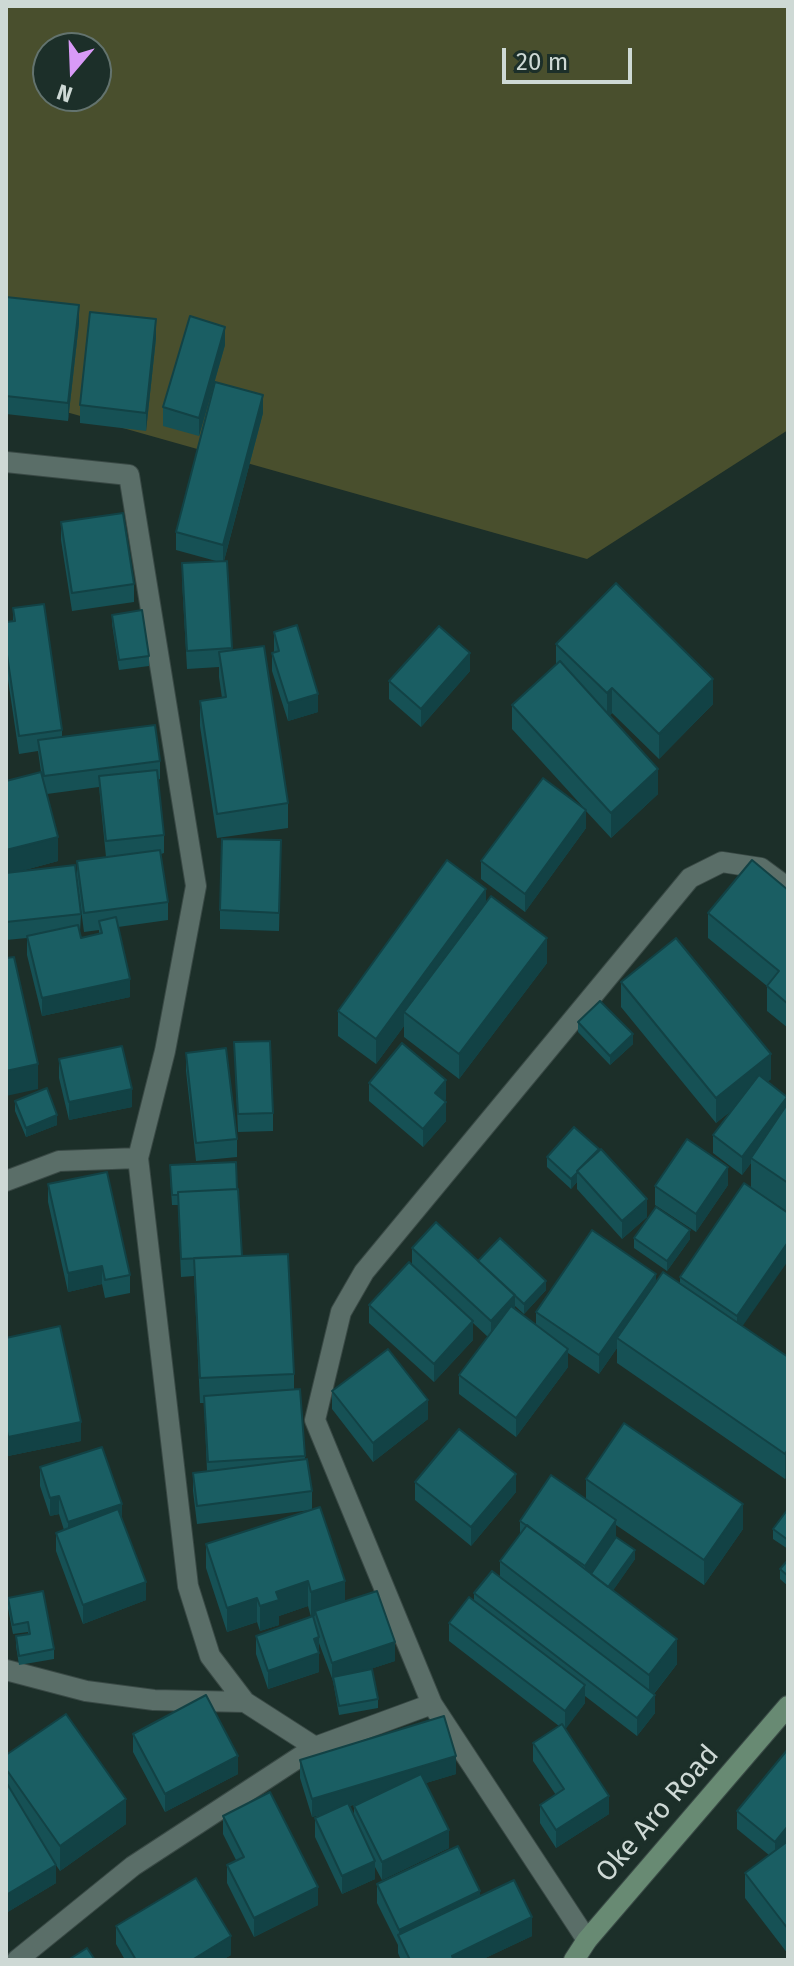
<!DOCTYPE html>
<style>
body{margin:0}
#map{position:relative;width:794px;height:1966px;overflow:hidden;background:#1c2f29;font-family:"Fira Sans",sans-serif}
canvas{display:block}
.frame{position:absolute;inset:0;border:8px solid #ced9d5;pointer-events:none}
.north{position:absolute;left:32px;top:32px;width:80px;height:80px;box-sizing:border-box;background:#1c2f29;border:2px solid #63736e;border-radius:50%;rotate:199deg;font-size:22px;font-weight:700;line-height:32px;text-align:center;color:#ced9d5}
.north::after{content:'';display:block;margin:auto;width:28px;height:36px;background:#d99af7;clip-path:polygon(50% 0,100% 100%,50% 72%,0 100%)}
.scale{position:absolute;left:502px;top:48px;width:130px;height:36px;box-sizing:border-box;border:4px solid #ced9d5;border-top:0;padding-left:10px;font-size:24px;line-height:28px;white-space:nowrap;color:#ced9d5;-webkit-text-stroke:6px #1c2f29;paint-order:stroke}
</style>
<div id="map">
<canvas width="794" height="1966"></canvas>
<div class="frame"></div>
<div class="north">N</div>
<div class="scale">20 m</div>
</div>
<script>
const g = document.querySelector('canvas').getContext('2d');
g.lineJoin = 'round';
function fill(path, color) { g.fillStyle = color; g.fill(path, 'evenodd'); }
const toPath = rows => new Path2D(rows.map(r => 'M' + r).join(''));
function stroke(path, color, width, dash) { g.strokeStyle = color; g.lineWidth = width; g.lineCap = dash ? 'butt' : 'round'; g.setLineDash(dash || []); g.stroke(path); }
function label(font, color, halo, rows, align = 'center') {
  g.font = font + ' "Fira Sans",sans-serif'; g.lineWidth = 7; g.setLineDash([]); g.textBaseline = 'middle'; g.strokeStyle = halo; g.fillStyle = color; for (const [text, x, y, turn = 0] of rows) {
    g.save(); g.translate(x, y); g.rotate((+turn || 0) * Math.PI / 180); g.textAlign = isNaN(turn) ? turn : align; if (halo) g.strokeText(text, 0, 0); g.fillText(text, 0, 0); g.restore();
  }
}
fill(toPath([
 [6,6,788,6,788,430,587,559,6,395],
 [48,48,96,48,96,96,48,96]
]), '#494f2d');
const minor = toPath([
 [6,462,129,475,196,886,165,1051,138,1158,188,1586,210,1656,245,1702,315,1747],
 [6,1181,59,1161,138,1158],
 [6,1670,86,1691,154,1700,245,1702],
 [587,1940,432,1704,315,1420,341,1312,364,1272,690,878,722,862,761,868,788,888],
 [17,1960,133,1866,315,1747,432,1704]
]);
const secondary = toPath([
 [574,1960,587,1940,788,1706]
]);
stroke(minor, '#394945', 22);
stroke(secondary, '#394945', 22);
stroke(minor, '#5a6e68', 20);
stroke(secondary, '#688a73', 20);
fill(toPath([
 [6,297,79,323,68,421,6,414],
 [156,338,146,431,80,423,80,405],
 [225,345,199,436,163,426,163,407],
 [263,413,224,561,227,561,232,650,288,803,288,828,217,838,200,726,200,701,222,698,219,677,219,667,187,669,182,581,182,563,216,561,176,550,176,532],
 [61,522,134,584,134,602,72,611,61,540],
 [13,608,62,730,62,737,160,761,160,779,158,780,164,835,164,853,161,854,168,902,168,920,118,927,130,997,42,1016,27,955,27,938,6,940,6,781,41,772,38,751,19,754,6,666,6,622,13,621],
 [99,787,106,857,77,861,77,879,84,932,99,930,99,934,81,938,80,932,81,914,21,871,58,861,47,794],
 [112,615,149,656,149,666,119,670,112,624],
 [274,632,318,712,288,721,272,671,272,653,274,652],
 [556,644,713,704,659,759,612,713,609,716,658,794,611,838,586,811,586,828,525,912,481,879,481,861,583,807,512,729,512,705,556,665],
 [470,671,421,727,389,699,389,681],
 [281,840,279,931,220,929,220,910],
 [788,890,788,1028,767,1011,767,986,708,938,708,913],
 [486,904,547,963,459,1079,404,1037,404,1026,376,1064,338,1036,338,1011],
 [621,982,771,1079,767,1082,787,1104,788,1103,788,1212,751,1188,751,1163,742,1175,713,1153,713,1135,732,1110,716,1123,621,1007],
 [578,1022,633,1044,610,1065,578,1032],
 [234,1042,273,1113,273,1131,238,1132],
 [186,1053,237,1139,237,1157,196,1161,186,1071],
 [59,1059,132,1107,69,1120,59,1078],
 [369,1083,446,1099,444,1101,446,1121,423,1147,369,1101],
 [15,1101,57,1125,26,1137,15,1111],
 [599,1151,647,1217,622,1239,577,1189,577,1182,571,1189,547,1167,547,1157],
 [170,1175,237,1189,242,1256,294,1374,294,1390,300,1389,305,1459,312,1491,312,1509,345,1601,395,1661,364,1671,378,1699,378,1708,339,1715,333,1681,319,1643,319,1672,268,1689,256,1654,256,1636,311,1617,308,1606,279,1616,279,1625,260,1631,257,1622,227,1632,206,1568,206,1544,311,1510,197,1524,193,1491,193,1473,207,1471,204,1403,200,1403,194,1276,181,1277,178,1205,172,1205],
 [744,1183,743,1326,788,1357,788,1474,785,1479,617,1363,617,1348,599,1374,568,1353,568,1367,516,1437,459,1394,459,1375,488,1337,473,1323,473,1340,434,1382,369,1323,369,1305,412,1265,412,1248,478,1261,546,1290,524,1314,515,1306,515,1309,536,1325,536,1312,656,1283,680,1283,680,1277],
 [48,1184,130,1275,130,1293,105,1298,102,1284,68,1292,48,1202],
 [728,1185,696,1232,655,1205,655,1186],
 [634,1238,690,1239,667,1271,634,1248],
 [6,1338,81,1441,8,1456,6,1444],
 [332,1391,428,1419,373,1462,332,1409],
 [40,1467,122,1518,146,1600,83,1624,56,1551,56,1533,64,1530,59,1514,50,1516,40,1486],
 [586,1479,743,1529,704,1585,616,1525,616,1538,635,1559,613,1590,677,1664,654,1694,655,1713,637,1736,585,1696,585,1703,565,1729,609,1814,556,1848,540,1823,540,1805,556,1795,533,1761,533,1743,559,1726,449,1641,449,1623,474,1601,474,1593,500,1577,500,1561,520,1535,520,1521,586,1499],
 [415,1482,516,1492,471,1546,415,1500],
 [788,1509,788,1549,773,1539,773,1529],
 [788,1560,788,1586,780,1579,780,1569],
 [8,1598,54,1649,54,1659,19,1665,16,1646,16,1636,28,1634,28,1632,13,1634,8,1608],
 [133,1734,238,1774,165,1812,133,1752],
 [788,1749,788,1954,745,1898,745,1873,769,1855,737,1829,737,1811],
 [6,1755,126,1824,60,1871,56,1865,56,1883,6,1913],
 [300,1760,456,1774,426,1783,449,1848,382,1880,375,1867,375,1879,342,1894,315,1837,315,1818,328,1813,312,1817,300,1778],
 [360,1803,354,1806,354,1816,350,1806],
 [223,1816,318,1905,254,1937,227,1883,227,1865,236,1860,223,1834],
 [377,1884,480,1896,532,1936,481,1960,401,1960,398,1953,398,1945,377,1903],
 [116,1926,231,1955,222,1960,125,1960,116,1944]
]), '#165155');
fill(toPath([
 [79,305,79,323,68,421,68,403],
 [156,319,156,338,146,431,146,413],
 [225,327,225,345,199,436,199,418],
 [263,395,263,413,223,564,223,545],
 [470,653,470,671,421,727,421,709],
 [713,679,713,704,659,759,659,734],
 [612,688,612,713,607,718,607,693],
 [318,694,318,712,288,721,288,703],
 [658,769,658,794,611,838,611,813],
 [586,810,586,828,525,912,525,894],
 [58,837,58,861,6,875,6,850],
 [486,889,486,913,404,1012,404,1026,376,1064,376,1039],
 [547,938,547,963,459,1079,459,1054],
 [130,979,130,997,42,1016,42,998],
 [633,1034,633,1044,610,1065,610,1056],
 [771,1054,771,1079,716,1123,716,1098],
 [38,1064,38,1089,6,1096,6,1071],
 [446,1080,446,1099,435,1111,435,1093],
 [132,1089,132,1107,69,1120,69,1102],
 [787,1097,787,1116,751,1158,751,1163,742,1175,742,1157],
 [446,1102,446,1121,423,1147,423,1129],
 [57,1115,57,1125,26,1137,26,1128],
 [728,1167,728,1185,696,1232,696,1214],
 [577,1173,577,1182,571,1189,571,1179],
 [647,1199,647,1217,622,1239,622,1221],
 [690,1230,690,1239,667,1271,667,1261],
 [788,1242,788,1261,737,1334,737,1316],
 [102,1266,102,1284,68,1292,68,1273],
 [656,1274,656,1292,617,1338,617,1348,599,1374,599,1355],
 [546,1281,546,1290,524,1314,524,1304],
 [515,1295,515,1313,491,1340,491,1321],
 [473,1321,473,1340,434,1382,434,1364],
 [568,1349,568,1367,516,1437,516,1418],
 [428,1400,428,1419,373,1462,373,1443],
 [81,1422,81,1441,8,1456,8,1437],
 [788,1449,788,1474,785,1479,785,1454],
 [516,1474,516,1492,471,1546,471,1527],
 [59,1496,59,1514,50,1516,50,1498],
 [122,1504,122,1523,68,1540,68,1522],
 [743,1504,743,1529,704,1585,704,1560],
 [616,1520,616,1538,585,1584,585,1566],
 [635,1550,635,1559,608,1598,608,1588],
 [308,1581,308,1606,279,1616,279,1625,260,1631,260,1606,276,1592],
 [345,1581,345,1606,315,1611,315,1616,311,1617,311,1592],
 [146,1582,146,1600,83,1624,83,1605],
 [257,1598,257,1622,227,1632,227,1608],
 [319,1637,319,1672,268,1689,268,1671,314,1639],
 [677,1639,677,1664,649,1700,649,1675],
 [395,1642,395,1661,334,1681,333,1677,332,1681,332,1663],
 [585,1685,585,1703,565,1730,565,1711],
 [655,1695,655,1713,637,1736,637,1718],
 [238,1756,238,1774,165,1812,165,1794],
 [456,1756,456,1774,312,1817,312,1799],
 [609,1796,609,1814,556,1848,556,1830],
 [126,1799,126,1824,60,1871,60,1846],
 [788,1826,788,1844,775,1860,775,1842],
 [449,1830,449,1848,382,1880,382,1862],
 [375,1861,375,1879,342,1894,342,1876],
 [56,1865,56,1883,6,1913,6,1895],
 [318,1887,318,1905,254,1937,254,1918],
 [480,1891,480,1909,399,1938,399,1930],
 [532,1917,532,1936,481,1960,452,1960,452,1956],
 [231,1936,231,1955,222,1960,192,1960]
]), '#124245');
const building = toPath([
 [6,297,79,305,68,403,6,396,6,297],
 [90,312,156,319,146,413,80,405,90,312],
 [190,316,225,327,199,418,163,407,190,316],
 [215,382,263,395,223,545,176,532,215,382],
 [123,513,134,584,72,593,61,522,123,513],
 [227,561,232,648,187,651,182,563,227,561],
 [616,583,713,679,659,734,612,688,607,693,556,644,616,583],
 [44,604,62,730,19,736,6,648,6,622,15,621,13,608,44,604],
 [142,610,149,656,119,660,112,615,142,610],
 [297,625,318,694,288,703,272,653,279,651,274,632,297,625],
 [439,626,470,653,421,709,389,681,439,626],
 [264,646,288,803,217,814,200,701,226,697,219,652,264,646],
 [560,661,658,769,611,813,512,705,560,661],
 [155,725,160,761,44,776,38,740,155,725],
 [157,770,164,835,106,841,99,776,157,770],
 [41,772,58,837,6,850,6,781,41,772],
 [543,778,586,810,525,894,481,861,543,778],
 [222,839,281,840,279,913,220,910,222,839],
 [160,850,168,902,84,913,77,861,160,850],
 [447,860,486,889,376,1039,338,1011,447,860],
 [752,860,788,890,788,1004,767,986,779,971,708,913,752,860],
 [75,865,81,914,6,922,6,873,75,865],
 [491,896,547,938,459,1054,404,1012,491,896],
 [116,917,130,979,42,998,27,936,78,925,81,938,102,933,99,921,116,917],
 [676,938,771,1054,716,1098,621,982,676,938],
 [14,957,38,1064,6,1071,6,958,14,957],
 [600,1001,633,1034,610,1056,578,1022,600,1001],
 [270,1041,273,1113,238,1114,234,1042,270,1041],
 [402,1043,446,1080,435,1093,446,1102,423,1129,369,1083,402,1043],
 [122,1046,132,1089,69,1102,59,1059,122,1046],
 [226,1048,237,1139,196,1143,186,1053,226,1048],
 [759,1075,787,1097,742,1157,713,1135,759,1075],
 [47,1088,57,1115,26,1128,15,1101,47,1088],
 [788,1103,788,1183,751,1158,788,1103],
 [574,1127,599,1149,577,1171,578,1172,571,1179,547,1157,574,1127],
 [687,1139,728,1167,696,1214,655,1186,687,1139],
 [601,1149,647,1199,622,1221,577,1171,601,1149],
 [236,1162,237,1189,178,1192,178,1195,172,1195,170,1165,236,1162],
 [107,1172,130,1275,105,1280,102,1266,68,1273,48,1184,107,1172],
 [744,1183,788,1213,788,1242,737,1316,680,1277,744,1183],
 [238,1189,242,1256,181,1259,178,1192,238,1189],
 [656,1207,690,1230,667,1261,634,1238,656,1207],
 [436,1222,515,1295,491,1321,412,1248,436,1222],
 [592,1230,656,1274,599,1355,536,1312,592,1230],
 [500,1238,546,1281,524,1304,478,1261,500,1238],
 [288,1254,294,1374,200,1378,194,1258,288,1254],
 [409,1262,473,1321,434,1364,369,1305,409,1262],
 [663,1272,788,1357,788,1449,785,1454,617,1338,663,1272],
 [511,1306,568,1349,516,1418,459,1375,511,1306],
 [60,1326,81,1422,8,1437,6,1426,6,1338,60,1326],
 [388,1349,428,1400,373,1443,332,1391,388,1349],
 [300,1389,305,1456,208,1462,204,1396,300,1389],
 [624,1423,743,1504,704,1560,586,1479,624,1423],
 [459,1429,516,1474,471,1527,415,1482,459,1429],
 [102,1447,122,1504,68,1522,59,1496,50,1498,40,1467,102,1447],
 [307,1459,312,1491,197,1506,193,1473,307,1459],
 [551,1475,616,1520,585,1566,520,1521,551,1475],
 [320,1507,345,1581,311,1592,308,1581,276,1592,279,1600,260,1606,257,1598,227,1608,206,1544,320,1507],
 [118,1509,146,1582,83,1605,56,1533,118,1509],
 [788,1509,788,1540,773,1529,788,1509],
 [527,1525,677,1639,649,1675,500,1561,527,1525],
 [616,1537,635,1550,608,1587,591,1574,616,1537],
 [788,1560,788,1576,780,1569,788,1560],
 [492,1571,655,1695,637,1718,474,1593,492,1571],
 [43,1591,54,1649,19,1656,16,1636,30,1634,28,1622,13,1625,8,1598,43,1591],
 [377,1591,395,1642,332,1663,315,1611,377,1591],
 [469,1597,585,1685,565,1711,449,1623,469,1597],
 [313,1616,319,1637,314,1639,319,1653,268,1671,256,1636,313,1616],
 [372,1669,378,1699,339,1706,333,1677,372,1669],
 [206,1695,238,1756,165,1794,133,1734,206,1695],
 [66,1714,126,1799,60,1846,6,1769,6,1755,66,1714],
 [444,1716,456,1756,312,1799,300,1760,444,1716],
 [562,1724,609,1796,556,1830,540,1805,564,1789,533,1743,562,1724],
 [788,1749,788,1826,775,1842,737,1811,788,1749],
 [421,1774,449,1830,382,1862,354,1806,421,1774],
 [6,1782,56,1865,6,1895,6,1782],
 [270,1792,318,1887,254,1918,227,1865,244,1857,223,1816,270,1792],
 [348,1803,375,1861,342,1876,315,1818,348,1803],
 [788,1841,788,1929,745,1873,788,1841],
 [458,1846,480,1891,399,1930,377,1884,458,1846],
 [196,1878,231,1936,192,1960,136,1960,116,1926,196,1878],
 [514,1880,532,1917,452,1956,454,1960,410,1960,398,1935,514,1880],
 [87,1948,95,1960,68,1960,87,1948]
]);
fill(building, '#1a5e63');
stroke(building, '#124245', 2);
label('28px', '#ced9d5', '#1c2f29', [
 ["Oke Aro Road",658,1814,-49]
]);
</script>
